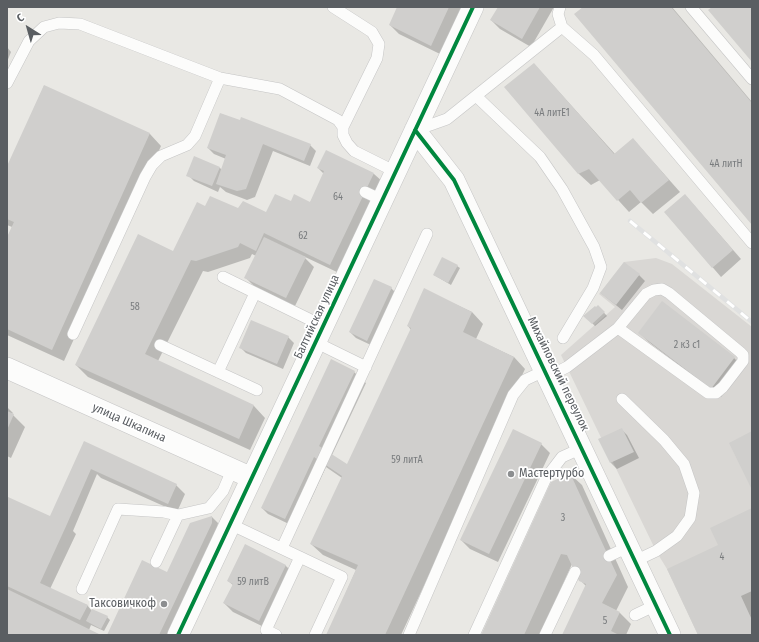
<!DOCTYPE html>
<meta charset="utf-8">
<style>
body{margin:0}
#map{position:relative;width:759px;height:642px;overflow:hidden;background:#e9e8e4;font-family:"Fira Sans Condensed",sans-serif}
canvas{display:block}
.frame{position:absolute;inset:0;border:8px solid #5a5e62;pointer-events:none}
.north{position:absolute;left:8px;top:8px;width:40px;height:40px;-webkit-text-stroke:3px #fff;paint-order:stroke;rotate:323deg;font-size:11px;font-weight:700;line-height:16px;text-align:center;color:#5a5e62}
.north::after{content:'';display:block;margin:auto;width:14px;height:18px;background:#5a5e62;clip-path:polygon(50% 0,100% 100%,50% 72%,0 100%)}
</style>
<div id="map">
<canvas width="759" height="642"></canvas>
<div class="frame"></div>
<div class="north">С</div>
</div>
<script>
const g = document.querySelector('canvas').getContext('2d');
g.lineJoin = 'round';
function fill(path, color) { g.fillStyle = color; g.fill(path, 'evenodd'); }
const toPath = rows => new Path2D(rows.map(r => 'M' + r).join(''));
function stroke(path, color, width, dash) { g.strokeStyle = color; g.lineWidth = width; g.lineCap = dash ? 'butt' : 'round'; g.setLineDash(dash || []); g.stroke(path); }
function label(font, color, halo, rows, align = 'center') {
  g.font = font + ' "Fira Sans Condensed",sans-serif'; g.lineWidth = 3.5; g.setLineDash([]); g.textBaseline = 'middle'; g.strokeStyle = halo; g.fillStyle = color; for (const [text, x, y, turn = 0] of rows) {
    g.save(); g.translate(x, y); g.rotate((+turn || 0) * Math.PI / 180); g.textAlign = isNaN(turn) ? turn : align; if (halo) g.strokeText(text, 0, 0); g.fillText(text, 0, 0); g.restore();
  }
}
fill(toPath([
 [656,258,672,264,752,327,752,635,698,635,667,569,656,551,561,355,615,307,599,294,624,262]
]), '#d9d7d4');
fill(toPath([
 [398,7,462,7,440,54,399,34,390,25],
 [499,7,554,7,531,47,500,29,491,20],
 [584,7,672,7,752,102,752,224],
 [7,47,11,52,7,62],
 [534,64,615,154,633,139,680,192,653,214,641,202,629,212,600,180,591,185,579,174,505,87],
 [44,86,150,134,161,146,64,361,7,335,7,239,12,227,7,225,7,169],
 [221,114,310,145,316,151,310,166,273,151,255,197,247,200,226,192,220,187,218,192,194,181,188,175,195,158,220,168,222,170,226,159,214,154,208,148],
 [318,168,374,174,383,182,339,273,303,256,314,267,295,306,255,287,246,278,256,256,252,254,250,258,208,272,203,271,158,361,254,406,265,418,250,450,88,377,76,365,173,252,206,207,237,209,266,213,291,203,310,203,324,174],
 [685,195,741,259,721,277,665,212],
 [457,266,460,268,451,285,434,275],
 [639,275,645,281,622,310,601,293],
 [391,288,397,294,373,346,356,338,350,332],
 [425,290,472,312,483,324,476,339,514,357,525,369,401,635,327,635,356,570,323,555,311,544,342,478,326,467,309,504,302,501,291,525,268,514,262,508,354,372,366,383,332,455,348,466,411,330,408,326],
 [662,303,734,358,743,367,721,397,649,342,640,333],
 [598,306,607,316,595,326,585,316],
 [288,337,294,343,283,369,246,353,240,347],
 [7,407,13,413,12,414,25,427,11,458,7,456],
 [621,429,627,435,639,458,617,469,611,463,600,440],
 [84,442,176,485,185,494,177,512,101,478,97,474,73,531,76,534,50,589,87,605,92,611,107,617,110,620,104,631,91,625,89,630,100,635,7,635,7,502,54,519],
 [541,444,550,453,498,562,470,549,461,540],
 [570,474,582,485,628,587,616,611,620,613,631,624,626,635,563,635,586,586,580,580,572,564,540,635,483,635],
 [752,509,752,635,700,635,719,546],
 [212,517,218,523,217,530,182,635,108,635,168,573],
 [285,565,294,574,268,629,233,612,224,603,233,585,228,581]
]), '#0003');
fill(toPath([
 [397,7,449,7,431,46,389,25],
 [498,7,540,7,522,39,490,20],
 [583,7,671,7,752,103,752,225,574,14],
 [712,7,752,7,752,62,708,10],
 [534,63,614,154,633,138,669,180,641,203,630,190,617,201,589,169,578,174,504,87],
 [44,85,150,133,52,350,7,329,7,237,14,222,7,219,7,166],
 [220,113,240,120,241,117,311,144,304,161,263,144,246,189,237,191,216,184,226,155,207,148],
 [326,150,374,173,330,265,264,233,256,251,240,243,238,247,196,261,191,260,145,354,254,405,239,439,75,365,138,234,173,251,197,202,205,206,210,196,238,208,243,201,266,212,275,194,291,201,294,194,310,202,324,171,317,168],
 [194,156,220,167,212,186,186,176],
 [685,194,733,250,712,268,664,212],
 [264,237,306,257,286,298,244,278],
 [442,257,458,265,448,283,433,275],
 [624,262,640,274,616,305,600,293],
 [374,279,392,287,367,341,349,332],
 [424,288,472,312,463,332,514,357,385,635,326,635,358,565,310,544,342,476,314,457,285,519,261,508,331,359,355,371,319,446,347,464,411,328,407,326],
 [662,301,735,357,711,389,638,333],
 [598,305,605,312,592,324,583,316,595,306,596,307],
 [251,320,289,336,277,364,239,348],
 [7,411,14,414,7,430],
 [622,428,634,452,610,463,598,439],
 [513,429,542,443,489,554,460,540],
 [752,431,752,490,729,443],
 [84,441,177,484,168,504,91,469,67,524,40,583,88,605,80,620,7,586,7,500,8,497,50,516],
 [570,473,617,575,602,603,620,612,611,631,619,635,562,635,586,584,579,581,567,555,561,554,524,635,481,635,551,482],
 [752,508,752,591,741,596,752,620,752,635,698,635,667,569,718,545,710,528],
 [212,516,212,523,159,635,107,635,142,560,167,572,190,523],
 [245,544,286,565,259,621,223,603,233,584,227,581],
 [7,589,101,635,7,635],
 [92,609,108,616,101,629,86,621]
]), '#d0cfcd');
const service = toPath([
 [333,7,372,32,379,44,377,58,343,127],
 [560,7,558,14,562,27,594,55,752,243],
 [691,7,752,79],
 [7,83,29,41,44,27,59,23,80,24,220,78,280,89,338,120,343,127,343,135,347,143,354,151,396,172],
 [476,96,540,157,562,189,594,247,601,267,593,288,563,338],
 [416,130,447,119,562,27],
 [365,192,382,200],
 [223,277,323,326],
 [73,334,145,177,152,165,161,156,187,145,195,136,220,78],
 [315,342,366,367],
 [160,345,257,390],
 [218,372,255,293],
 [547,377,567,367,618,328,646,294,654,290,662,289,669,293,740,352,743,355,743,361,723,387,716,393,708,393,618,328],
 [622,399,664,440,684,464,694,493,690,518,677,536,656,551,635,561],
 [230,524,342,577,315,635],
 [282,548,427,234],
 [609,556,628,547],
 [156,562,178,515,209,508,223,491,232,470],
 [82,589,118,509,164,512,178,515],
 [635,615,656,605],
 [276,635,266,630,300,557],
 [409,635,513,395,525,380,544,371],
 [474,635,546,478,562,457,582,448],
 [545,635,575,572]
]);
const minor = toPath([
 [415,130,454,180,670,635],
 [7,368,252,478],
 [178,635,473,7]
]);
stroke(service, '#c5c5c5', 12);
stroke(minor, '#c5c5c5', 22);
stroke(service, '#fcfcfb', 11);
stroke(minor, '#fcfcfb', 21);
const rail = toPath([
 [630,221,752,322]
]);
stroke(rail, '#e0e1e1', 4.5);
stroke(rail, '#fff', 3, [9]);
stroke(toPath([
 [415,130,454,180,670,635],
 [178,635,473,7]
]), '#00873e', 4);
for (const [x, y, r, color] of [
 [511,474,4,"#8c8e90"],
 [164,604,4,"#8c8e90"]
]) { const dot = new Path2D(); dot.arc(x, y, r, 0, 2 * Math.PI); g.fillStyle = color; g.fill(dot); stroke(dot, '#fff', 1.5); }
label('10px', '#797c7e', null, [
 ["4А литЕ1",552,113],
 ["4А литН",726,164],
 ["64",338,197],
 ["62",303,236],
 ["58",135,307],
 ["2 к3 с1",687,345],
 ["59 литА",407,460],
 ["3",563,518],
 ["4",722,557],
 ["59 литВ",253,582],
 ["5",605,621]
]);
label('12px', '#5a5e62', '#fff', [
 ["Балтийская улица",317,317,-65],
 ["Михайловский переулок",558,374,64],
 ["улица Шкапина",129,423,24]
]);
label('12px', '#5a5e62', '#fff', [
 ["Мастертурбо",519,474],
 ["Таксовичкоф",156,604,"right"]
], 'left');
</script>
